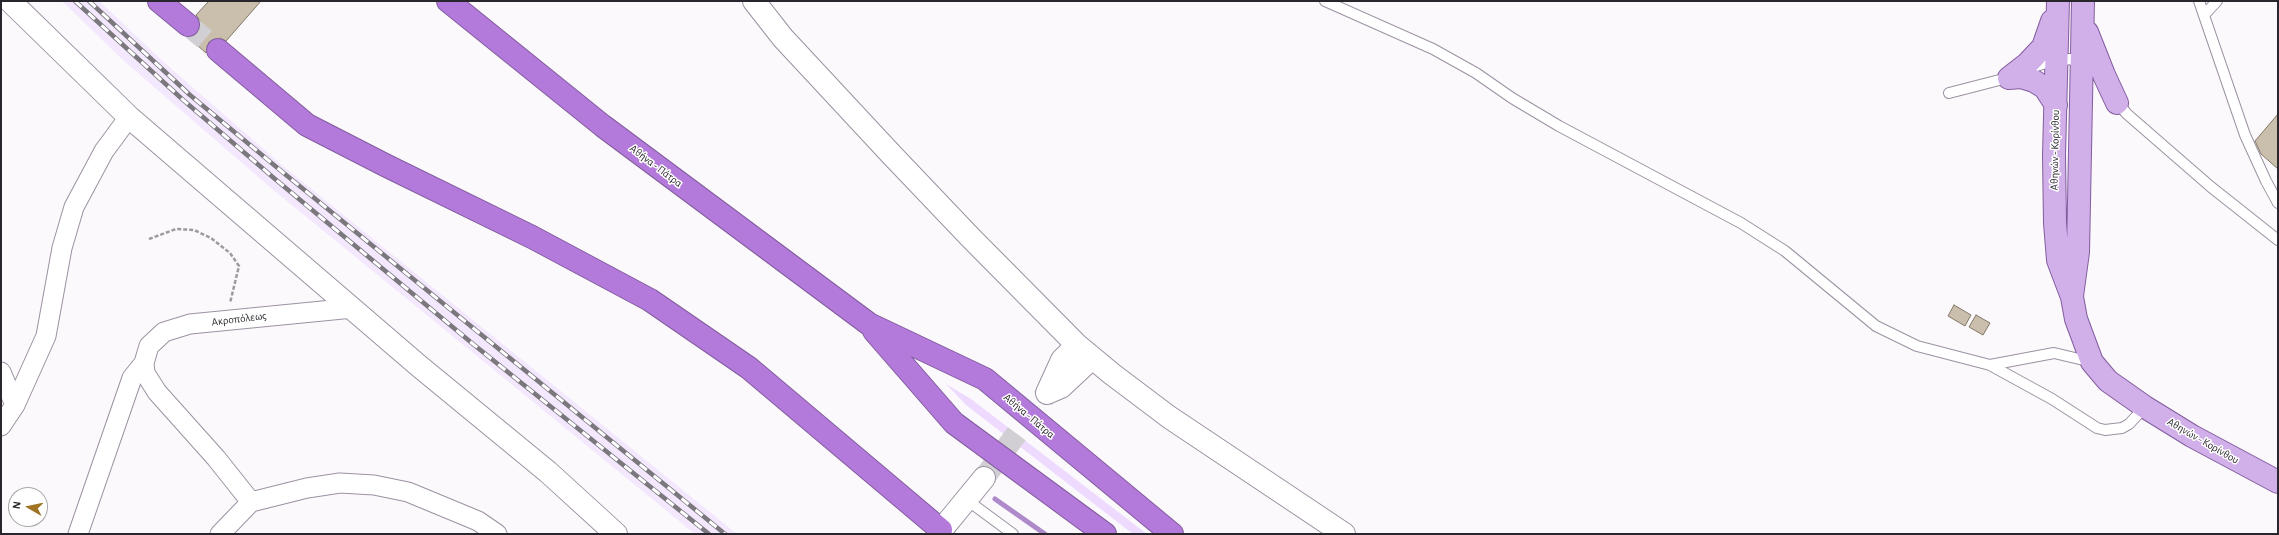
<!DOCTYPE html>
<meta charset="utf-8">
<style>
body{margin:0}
#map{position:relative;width:2279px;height:535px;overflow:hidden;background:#fbf9fc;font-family:"Alegreya Sans",sans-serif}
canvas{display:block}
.frame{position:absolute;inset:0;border:2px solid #2a262d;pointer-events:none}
.north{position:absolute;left:8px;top:487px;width:40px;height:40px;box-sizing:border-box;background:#fff;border:1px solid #aaa8ab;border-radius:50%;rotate:279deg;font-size:11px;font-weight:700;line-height:16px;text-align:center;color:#2a262d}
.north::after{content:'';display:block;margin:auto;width:14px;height:18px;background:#a17425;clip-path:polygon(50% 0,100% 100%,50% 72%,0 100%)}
</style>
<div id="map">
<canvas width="2279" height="535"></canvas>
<div class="frame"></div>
<div class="north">N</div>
</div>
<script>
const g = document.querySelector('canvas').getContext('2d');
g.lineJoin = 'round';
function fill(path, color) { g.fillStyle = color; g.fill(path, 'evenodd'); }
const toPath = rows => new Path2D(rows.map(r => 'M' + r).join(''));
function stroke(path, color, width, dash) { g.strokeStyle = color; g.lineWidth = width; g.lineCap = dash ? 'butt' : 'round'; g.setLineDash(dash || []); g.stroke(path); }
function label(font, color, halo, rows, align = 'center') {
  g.font = font + ' "Alegreya Sans",sans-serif'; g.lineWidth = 3; g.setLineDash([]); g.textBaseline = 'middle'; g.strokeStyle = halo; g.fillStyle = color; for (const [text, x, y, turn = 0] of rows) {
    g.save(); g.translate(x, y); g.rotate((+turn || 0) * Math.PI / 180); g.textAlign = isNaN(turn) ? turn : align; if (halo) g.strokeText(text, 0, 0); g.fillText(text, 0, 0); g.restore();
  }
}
fill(toPath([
 [62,1,99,1,167,65,283,166,737,534,695,534,271,188,124,61]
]), '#f3e8fd');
fill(toPath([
 [946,384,971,399,1147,534,1133,534,966,405]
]), '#eedafe');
stroke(toPath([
 [995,499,1045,534]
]), '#af8acb', 5);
const building = toPath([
 [209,1,261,1,226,41,220,38,209,42,206,53,188,37,198,33,200,21,196,15,209,1],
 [2278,114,2278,169,2261,154,2255,141,2278,114],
 [1954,305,1971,315,1965,326,1948,316,1954,305],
 [1976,315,1990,323,1983,335,1969,327,1976,315]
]);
fill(building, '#cabeac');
stroke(building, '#827767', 1);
stroke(toPath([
 [984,478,1047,393]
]), '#d1cfd3', 22, [22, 11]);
stroke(toPath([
 [188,25,218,50]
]), '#d1cfd3', 22, [22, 11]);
const lane = toPath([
 [1325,1,1433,49,1476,73,1512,98,1559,126,1741,223,1785,251,1876,326,1917,346,1990,365,2052,399,2097,428,2105,430,2122,428,2129,424,2145,407],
 [2199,1,2245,135,2266,181,2278,203],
 [2205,14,2217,1],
 [2031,68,2042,64,2070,59,2083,64],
 [1949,93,2011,77],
 [2116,101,2127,114,2211,187,2278,240],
 [1990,365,2054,353,2092,362],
 [967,500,1013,534]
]);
const street = toPath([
 [144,363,145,373,157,392,216,458,251,502,220,534],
 [1,372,15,405],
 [1,426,15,405,46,336,62,248,74,207,104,151,129,117],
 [251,502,307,488,340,483,374,485,408,492,478,521,497,534],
 [78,534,132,378,144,363,149,346,164,332,190,324,353,308]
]);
const secondary = toPath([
 [10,1,129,117,419,366,548,472,616,534],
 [754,1,783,38,890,153,970,237,1077,345,1112,374,1169,417,1344,534],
 [1047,393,1062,360,1077,345],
 [1047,393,1061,387,1092,358],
 [938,534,984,478]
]);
const primary = toPath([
 [2058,1,2054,155,2055,223,2058,260,2072,297,2076,319,2092,362,2108,381,2145,407,2192,436,2278,482],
 [2087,32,2104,75,2117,103],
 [2009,78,2027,64,2043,47,2052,21],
 [2009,78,2021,77,2034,81,2045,88,2056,105],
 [2072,296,2078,252,2083,1]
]);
const highway = toPath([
 [159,1,188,25],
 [448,1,603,126,869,324,985,379,1172,534],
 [218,50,307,125,387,166,532,237,650,300,749,368,941,530],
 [874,331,954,423,1105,534]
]);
stroke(lane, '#9c92a3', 12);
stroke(street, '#9c92a3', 21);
stroke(secondary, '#9c92a3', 24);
stroke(primary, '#835d9e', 24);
stroke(highway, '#835d9e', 24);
stroke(toPath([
 [149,239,176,229,194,230,211,238,230,253,239,266,230,303]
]), '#9e9ba0', 2.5, [4, 2]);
stroke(lane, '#fff', 10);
stroke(street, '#fff', 19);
stroke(secondary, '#fff', 22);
stroke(primary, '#d1afe9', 22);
stroke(highway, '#b37adb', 22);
const rail = toPath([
 [75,1,182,99,275,179,473,344,709,534],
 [89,1,190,95,280,170,725,534]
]);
stroke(rail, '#7a777d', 4.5);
stroke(rail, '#fff', 3, [9]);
label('11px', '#2a262d', '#fff', [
 ["Αθηνών - Κορίνθου",2055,150,-89],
 ["Αθήνα - Πάτρα",656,166,37],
 ["Ακροπόλεως",239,319,-7],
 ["Αθήνα - Πάτρα",1029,416,40],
 ["Αθηνών - Κορίνθου",2203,441,30]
]);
</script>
